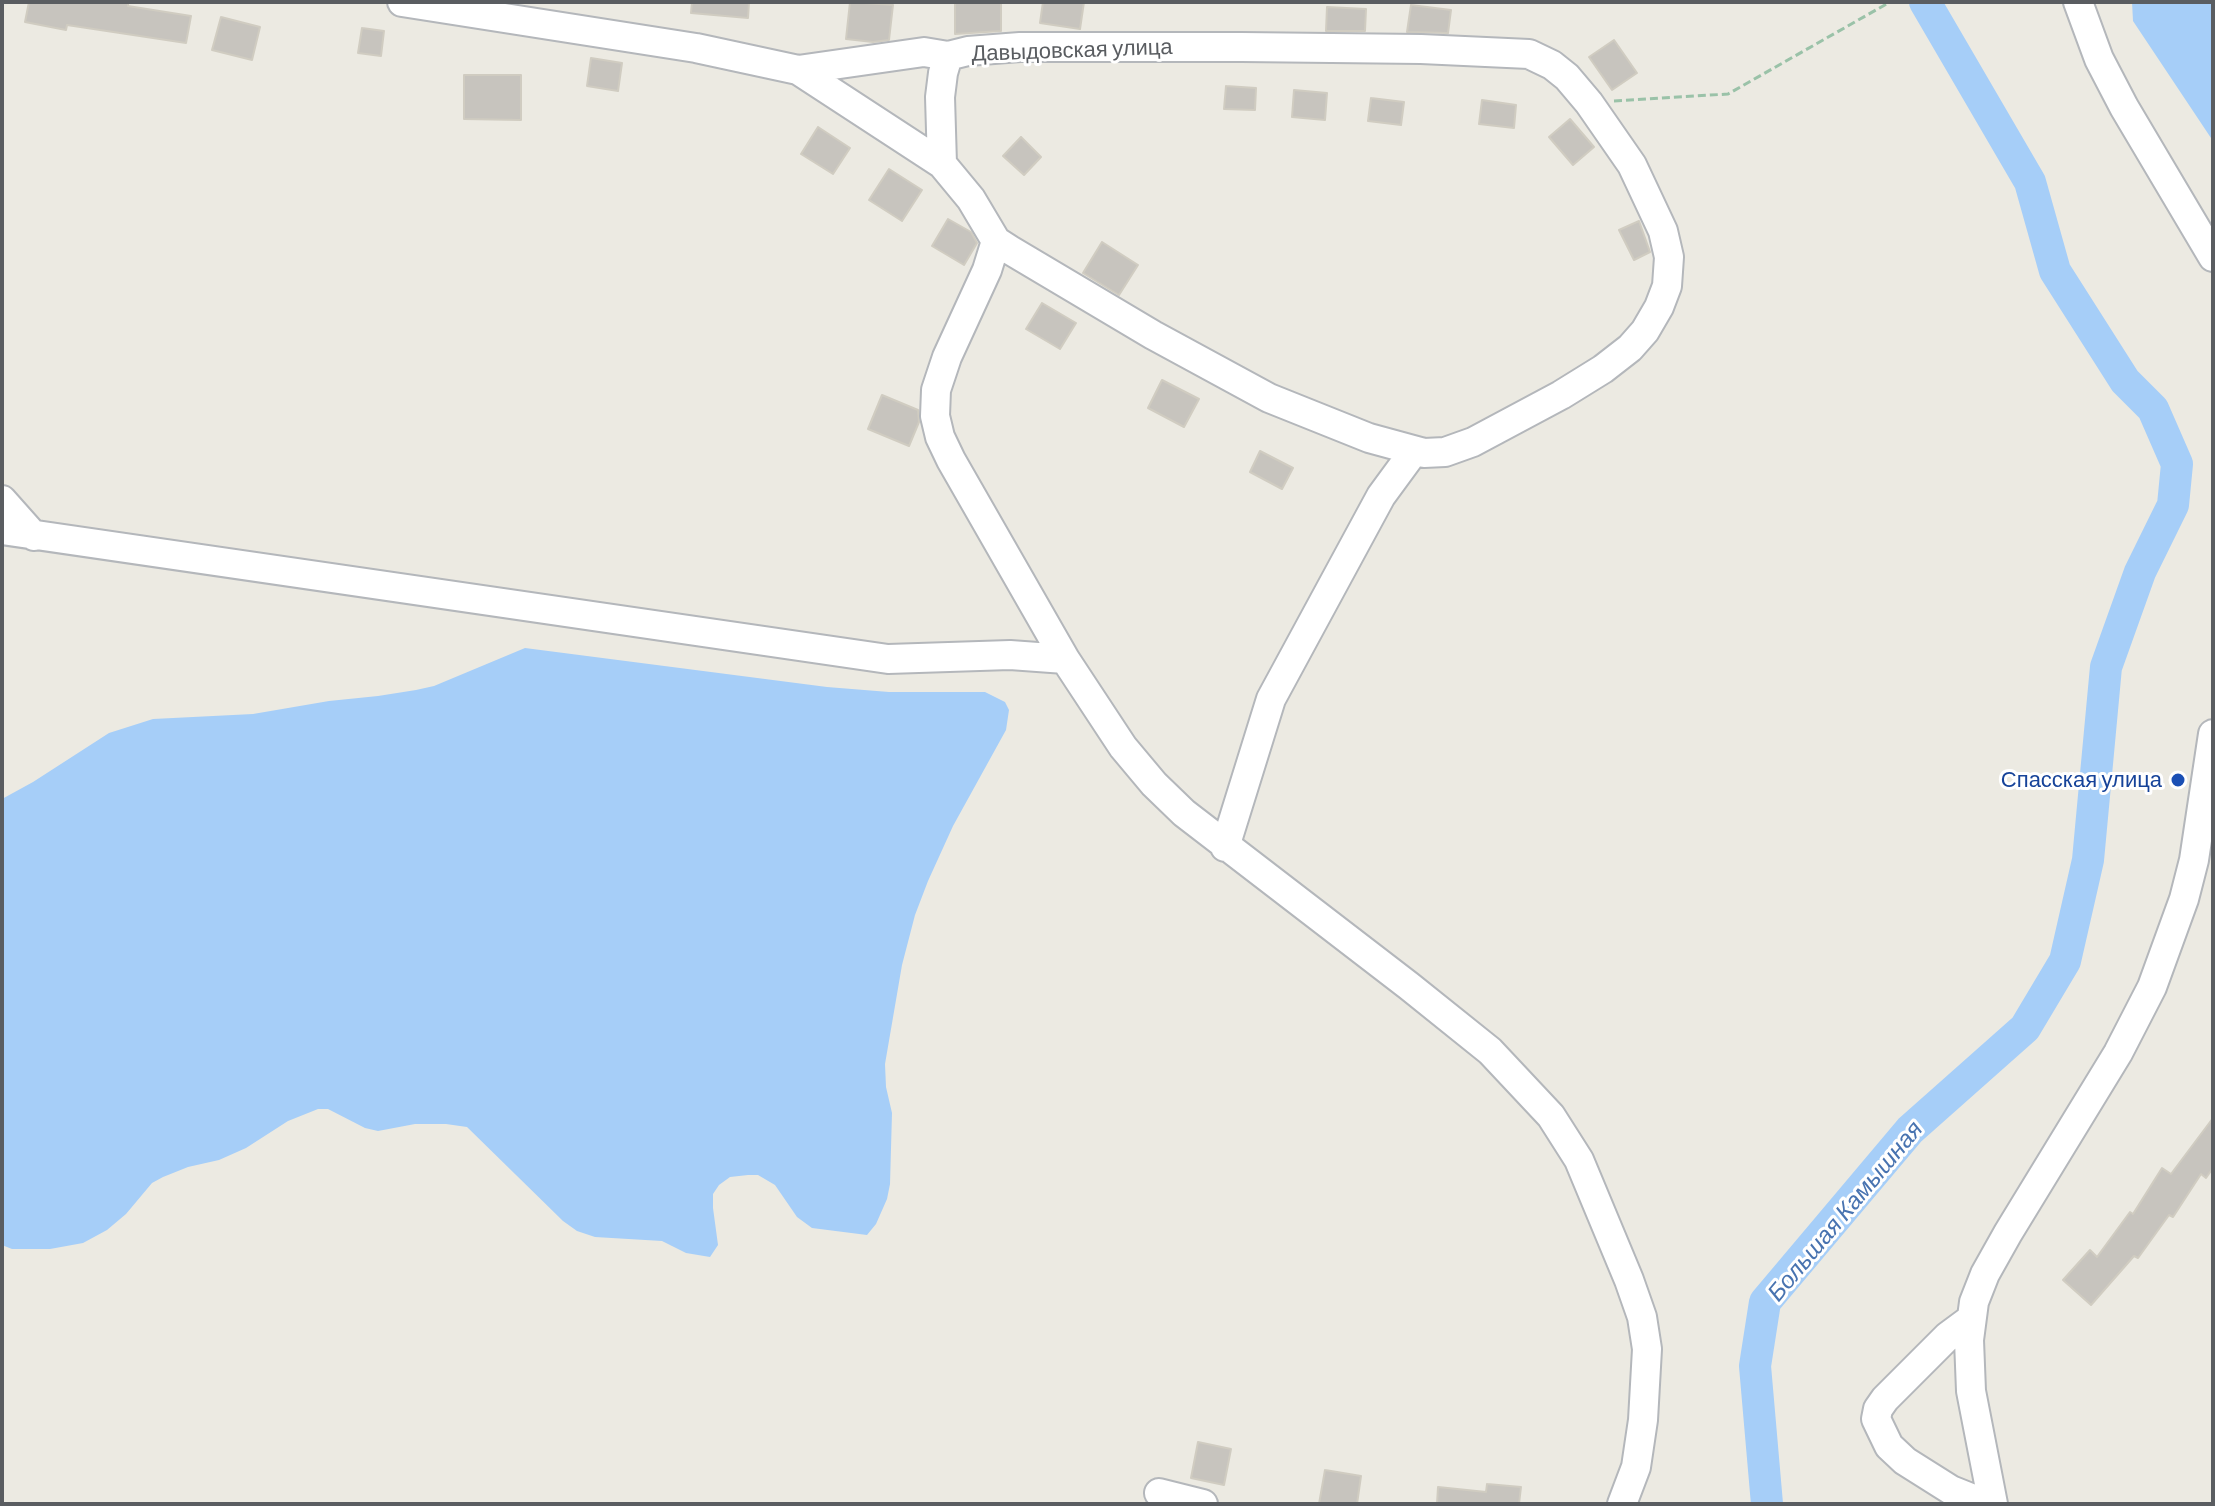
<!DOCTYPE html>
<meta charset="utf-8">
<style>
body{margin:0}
#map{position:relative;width:2215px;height:1506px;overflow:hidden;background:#eceae2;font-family:Barlow,sans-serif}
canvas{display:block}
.frame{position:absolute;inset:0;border:4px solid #5a5d61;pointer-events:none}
</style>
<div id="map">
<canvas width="2215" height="1506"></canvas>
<div class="frame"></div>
</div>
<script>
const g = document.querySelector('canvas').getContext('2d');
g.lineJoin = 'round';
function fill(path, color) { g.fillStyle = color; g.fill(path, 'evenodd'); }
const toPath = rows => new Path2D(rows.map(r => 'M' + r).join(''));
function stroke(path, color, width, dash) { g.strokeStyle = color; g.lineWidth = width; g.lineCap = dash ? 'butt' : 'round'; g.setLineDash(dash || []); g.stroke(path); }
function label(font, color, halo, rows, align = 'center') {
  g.font = font + ' Barlow,sans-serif'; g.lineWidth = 6; g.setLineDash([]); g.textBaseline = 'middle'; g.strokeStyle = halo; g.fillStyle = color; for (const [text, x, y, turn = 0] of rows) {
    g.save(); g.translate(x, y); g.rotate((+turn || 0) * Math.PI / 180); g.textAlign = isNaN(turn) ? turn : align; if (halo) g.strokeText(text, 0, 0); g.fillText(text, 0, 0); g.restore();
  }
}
fill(toPath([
 [2132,2,2213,2,2213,141,2133,21],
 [525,648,827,687,889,692,985,692,1005,702,1009,710,1006,730,953,826,928,881,915,915,902,965,885,1064,886,1087,892,1113,890,1184,887,1199,876,1224,867,1235,812,1228,797,1217,775,1185,758,1175,748,1175,730,1177,719,1185,713,1194,713,1208,718,1245,710,1257,686,1253,662,1241,595,1237,577,1231,563,1221,467,1127,446,1124,415,1124,378,1131,365,1128,328,1109,318,1109,288,1121,246,1148,219,1160,188,1167,163,1177,152,1183,126,1214,107,1230,83,1243,50,1249,12,1249,2,1245,2,799,33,782,109,733,153,719,253,714,329,701,378,696,416,690,434,686]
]), '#a6cef8');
stroke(toPath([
 [1767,1504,1755,1366,1765,1302,1910,1130,2025,1028,2065,961,2088,860,2106,667,2140,572,2173,505,2177,464,2153,409,2125,381,2055,271,2030,182,1925,2]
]), '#a6cef8', 32);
const building = toPath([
 [29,2,128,2,128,6,191,16,186,43,67,25,66,30,25,22,29,2],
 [692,2,749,2,748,18,691,13,692,2],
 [850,2,893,5,889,40,873,42,846,39,850,2],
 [955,2,1001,2,1001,31,955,34,955,2],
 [1043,2,1084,2,1080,29,1040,23,1043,2],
 [1411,5,1451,10,1448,33,1407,32,1411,5],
 [1327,7,1366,9,1365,31,1326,31,1327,7],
 [221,17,260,27,252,60,212,50,221,17],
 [362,28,384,31,381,56,358,53,362,28],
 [1614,40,1637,73,1612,90,1589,57,1614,40],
 [591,58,622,63,618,91,587,86,591,58],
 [464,75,521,75,521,120,464,119,464,75],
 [1226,86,1256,88,1255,110,1224,109,1226,86],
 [1294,90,1327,93,1325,120,1292,117,1294,90],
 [1371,98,1404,102,1401,125,1368,121,1371,98],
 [1482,100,1516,105,1514,128,1479,124,1482,100],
 [1570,119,1594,147,1573,165,1549,137,1570,119],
 [818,127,850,148,833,174,801,154,818,127],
 [1021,137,1041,157,1024,175,1003,156,1021,137],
 [889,169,922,190,902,221,869,200,889,169],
 [948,219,971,232,977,243,964,265,932,246,948,219],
 [1639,221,1650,252,1634,260,1619,230,1639,221],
 [1102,242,1138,265,1119,295,1083,273,1102,242],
 [1042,303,1076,323,1060,349,1026,329,1042,303],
 [1162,380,1199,399,1184,427,1148,408,1162,380],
 [882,395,918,410,919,422,909,446,868,429,882,395],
 [1260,451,1293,468,1282,489,1250,472,1260,451],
 [2213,1118,2213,1168,2206,1178,2201,1174,2173,1217,2169,1215,2138,1258,2134,1256,2091,1305,2063,1280,2090,1250,2097,1257,2130,1212,2133,1214,2162,1168,2171,1174,2213,1118],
 [1198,1442,1231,1449,1224,1485,1191,1478,1198,1442],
 [1325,1470,1361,1476,1357,1504,1319,1504,1325,1470],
 [1487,1484,1521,1487,1519,1504,1437,1504,1438,1487,1486,1492,1487,1484]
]);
fill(building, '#c7c4be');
stroke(building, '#d0ccc1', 2);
const minor = toPath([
 [402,2,696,48,798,70,942,164,940,97,943,73,948,56,968,51,1020,47,1242,47,1421,49,1529,54,1552,65,1567,77,1589,103,1632,165,1663,231,1669,257,1667,286,1659,307,1645,331,1630,348,1603,369,1561,395,1473,442,1445,452,1424,453,1369,438,1269,398,1153,335,1010,250,996,241,971,199,942,164],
 [2078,2,2099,59,2124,107,2213,257],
 [798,70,924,52,948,56],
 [996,241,987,270,947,357,936,390,935,416,940,437,951,460,1065,659],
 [2,500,34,536],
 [2,530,888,659,1010,655,1065,659,1123,747,1154,784,1184,813,1409,986,1490,1051,1551,1116,1579,1160,1629,1280,1642,1317,1647,1349,1643,1420,1636,1467,1622,1504],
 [1225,847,1271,699,1381,496,1414,451],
 [1971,1319,1948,1336,1885,1399,1878,1409,1876,1419,1889,1446,1905,1461,1951,1490,1971,1498,1992,1501],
 [1159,1493,1203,1504],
 [1993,1504,1971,1391,1969,1340,1974,1302,1985,1274,2008,1233,2118,1053,2152,987,2184,899,2194,860,2213,734]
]);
stroke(minor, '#b4b7bb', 32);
stroke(toPath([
 [1614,101,1728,94,1890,2]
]), '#9ac2a8', 3, [8, 4]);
stroke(minor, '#fff', 28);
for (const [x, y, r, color] of [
 [2178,780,8,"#1a4fb4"]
]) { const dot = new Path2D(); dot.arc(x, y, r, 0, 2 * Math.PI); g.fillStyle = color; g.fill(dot); stroke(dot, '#fff', 3); }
label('22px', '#5a5d61', '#fff', [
 ["Давыдовская улица",1072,50,-2]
]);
label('22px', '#164399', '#fff', [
 ["Спасская улица",2162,780]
], 'right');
label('italic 24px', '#4873b0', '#fff', [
 ["Большая Камышная",1845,1211,-50]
]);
</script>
